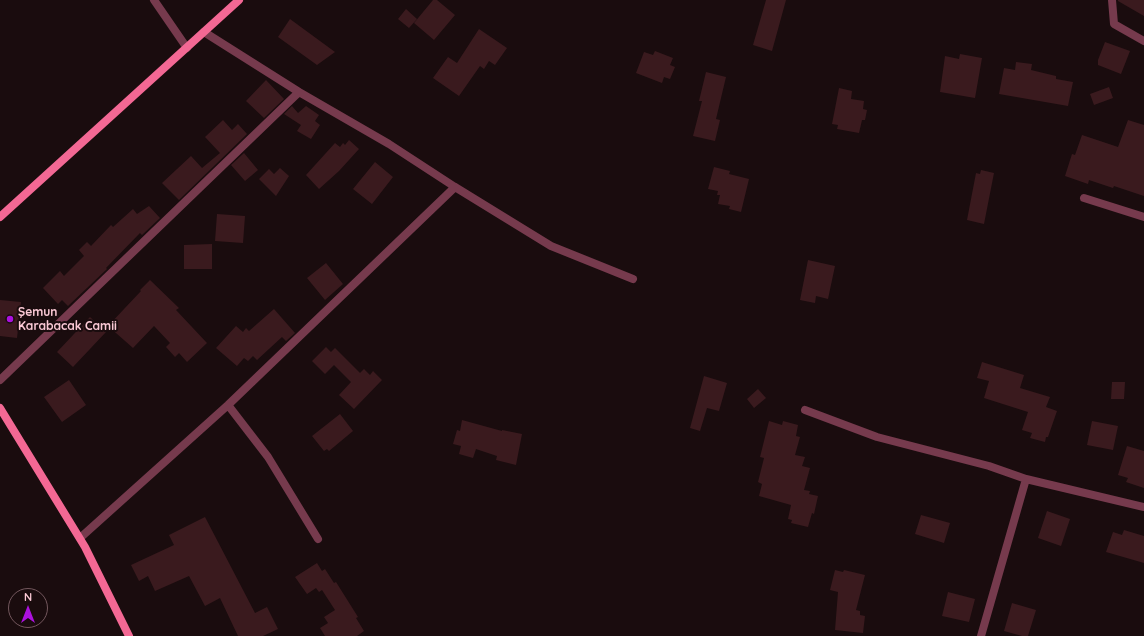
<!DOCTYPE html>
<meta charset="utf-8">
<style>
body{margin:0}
#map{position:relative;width:1144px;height:636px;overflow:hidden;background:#1a0c0e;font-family:Quicksand,sans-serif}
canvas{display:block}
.north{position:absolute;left:8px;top:588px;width:40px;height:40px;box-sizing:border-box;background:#1a0c0e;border:1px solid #74585e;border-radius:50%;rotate:0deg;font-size:11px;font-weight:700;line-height:16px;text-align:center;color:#fbc9d5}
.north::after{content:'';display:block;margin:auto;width:14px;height:18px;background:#ac11df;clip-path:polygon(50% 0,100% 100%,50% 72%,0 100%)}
</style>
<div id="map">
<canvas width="1144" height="636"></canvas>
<div class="north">N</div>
</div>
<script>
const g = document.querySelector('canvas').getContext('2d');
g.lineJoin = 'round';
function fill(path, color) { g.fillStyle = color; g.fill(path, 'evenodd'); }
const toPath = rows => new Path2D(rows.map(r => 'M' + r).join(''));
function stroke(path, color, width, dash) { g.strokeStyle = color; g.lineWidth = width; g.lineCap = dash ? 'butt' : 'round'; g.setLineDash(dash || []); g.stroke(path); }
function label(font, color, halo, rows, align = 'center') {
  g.font = font + ' Quicksand,sans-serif'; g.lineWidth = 4; g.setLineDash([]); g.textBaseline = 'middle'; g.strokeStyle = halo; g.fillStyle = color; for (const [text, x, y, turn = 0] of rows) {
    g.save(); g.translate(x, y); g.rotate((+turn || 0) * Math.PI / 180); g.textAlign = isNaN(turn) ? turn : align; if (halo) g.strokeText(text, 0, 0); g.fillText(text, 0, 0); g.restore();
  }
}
fill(toPath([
 [433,0,437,0,455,15,434,40,414,23],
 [766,0,786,0,772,51,753,45],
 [1118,0,1144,0,1144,16,1118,1],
 [406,9,417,19,409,28,398,19],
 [290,19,335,52,317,65,278,37],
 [479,29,507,48,495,65,489,61,484,69,480,66,459,96,433,78,448,57,457,63],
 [1105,42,1130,51,1121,74,1098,65,1098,60],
 [655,51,673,58,670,65,675,67,670,79,664,77,662,83,636,73,644,52,653,55],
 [960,54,982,58,975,98,940,92,945,56,959,59],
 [1016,62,1032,64,1031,70,1056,76,1056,79,1073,82,1068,106,999,94,1004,68,1015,70],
 [706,72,726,77,716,119,720,120,715,141,693,136,702,101,699,101],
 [266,80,284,99,264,118,246,101],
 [1109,87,1113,98,1094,105,1090,94],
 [839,88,852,91,851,99,864,101,863,109,867,110,865,120,862,120,859,133,837,129,838,125,832,124],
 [292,106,298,113,306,106,319,115,315,121,320,125,311,139,297,131,301,125,284,114],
 [223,120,232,130,238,124,247,134,179,200,162,183,191,156,202,168,220,153,205,137],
 [1128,120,1144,125,1144,196,1114,186,1113,188,1089,180,1088,184,1065,176,1072,154,1075,155,1082,135,1118,147],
 [349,140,359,149,339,171,319,189,306,175,335,143,340,147,343,143,345,145],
 [244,153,258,170,245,181,231,165],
 [375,162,393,177,372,204,353,189],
 [714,167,730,171,729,174,749,179,741,212,729,209,730,206,718,204,720,195,717,195,718,191,708,189],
 [280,168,289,176,276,196,259,179,269,169,274,174],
 [981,170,994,173,984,224,967,220,976,173,980,174],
 [149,206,160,218,142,235,140,233,106,268,107,269,68,306,62,300,58,304,43,288,60,271,64,276,84,256,79,250,87,242,91,246,111,225,113,227,133,209,137,214],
 [217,214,245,216,243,243,215,241],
 [212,244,212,269,184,269,184,245],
 [808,260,835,266,828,299,816,296,815,303,800,300],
 [326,263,343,284,325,300,307,278],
 [150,280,179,308,176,310,207,343,187,362,179,353,175,357,166,347,170,343,154,326,133,348,108,326,141,291,140,290],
 [0,300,21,302,17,338,0,336],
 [274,309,295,333,286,341,282,337,257,360,253,356,248,361,244,358,237,366,216,348,236,326,243,332,246,328,249,331],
 [90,317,106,332,73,367,57,352],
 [326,347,331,352,335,348,360,373,364,369,370,375,373,371,382,380,354,409,339,395,351,382,334,365,325,374,312,361],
 [982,362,1024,375,1020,388,1050,397,1046,407,1057,411,1048,437,1046,437,1045,442,1030,438,1032,433,1022,430,1028,412,984,398,989,381,977,378],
 [704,376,727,383,719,411,707,408,700,431,690,428],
 [69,380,86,405,62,422,44,397],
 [1112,382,1125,382,1124,399,1111,399],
 [758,389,766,398,754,408,747,399],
 [340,414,353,431,329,451,327,449,324,451,312,436],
 [462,420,502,431,502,430,522,434,516,465,496,460,497,456,476,449,473,458,459,454,461,446,453,444,457,430,460,431],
 [769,421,782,425,783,421,798,425,796,436,800,437,795,455,805,457,802,466,810,468,804,490,810,491,809,494,818,496,814,514,812,513,808,527,791,523,792,520,788,519,791,505,759,496,762,484,758,482,764,458,760,457],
 [1092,421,1118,426,1113,450,1087,445],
 [1127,446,1144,451,1144,488,1126,482,1128,478,1118,475],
 [1047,511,1070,519,1061,546,1038,538],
 [921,515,950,523,944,543,915,534],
 [205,517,255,613,267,607,278,629,263,636,238,636,220,598,205,606,189,576,155,591,148,576,139,581,131,565,174,545,169,535],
 [1124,530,1144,536,1144,563,1106,552,1113,532,1122,535],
 [317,563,322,571,325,569,334,583,336,582,358,617,356,618,364,631,357,636,325,636,320,628,328,623,324,617,335,610,322,590,319,592,316,588,307,594,295,577],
 [835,570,843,572,844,570,865,575,856,610,860,611,860,615,865,616,863,633,835,630,838,592,830,590],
 [948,592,975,599,969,622,942,616],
 [1012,603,1036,610,1028,636,1022,636,1004,631]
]), '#3a1a1e');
stroke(toPath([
 [154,0,187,48],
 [1112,0,1114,24,1144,41],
 [204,32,299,92,389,144,455,187,551,246,633,279],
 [1084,198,1144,217],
 [0,380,299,92],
 [228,405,268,457,318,539],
 [805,410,877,437,989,466,1026,479,1144,507],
 [80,538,228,405,455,187],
 [981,636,1026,479]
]), '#763a4d', 8);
stroke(toPath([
 [0,217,239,0],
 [0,408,85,547,129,636]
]), '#f36894', 8);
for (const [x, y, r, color] of [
 [10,319,4,"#ac11df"]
]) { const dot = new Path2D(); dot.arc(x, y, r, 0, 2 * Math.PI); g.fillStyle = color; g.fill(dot); stroke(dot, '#1a0c0e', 1.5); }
label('bold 12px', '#fbc9d5', '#1a0c0e', [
 ["Şemun",18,312],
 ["Karabacak Camii",18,326]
], 'left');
</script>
